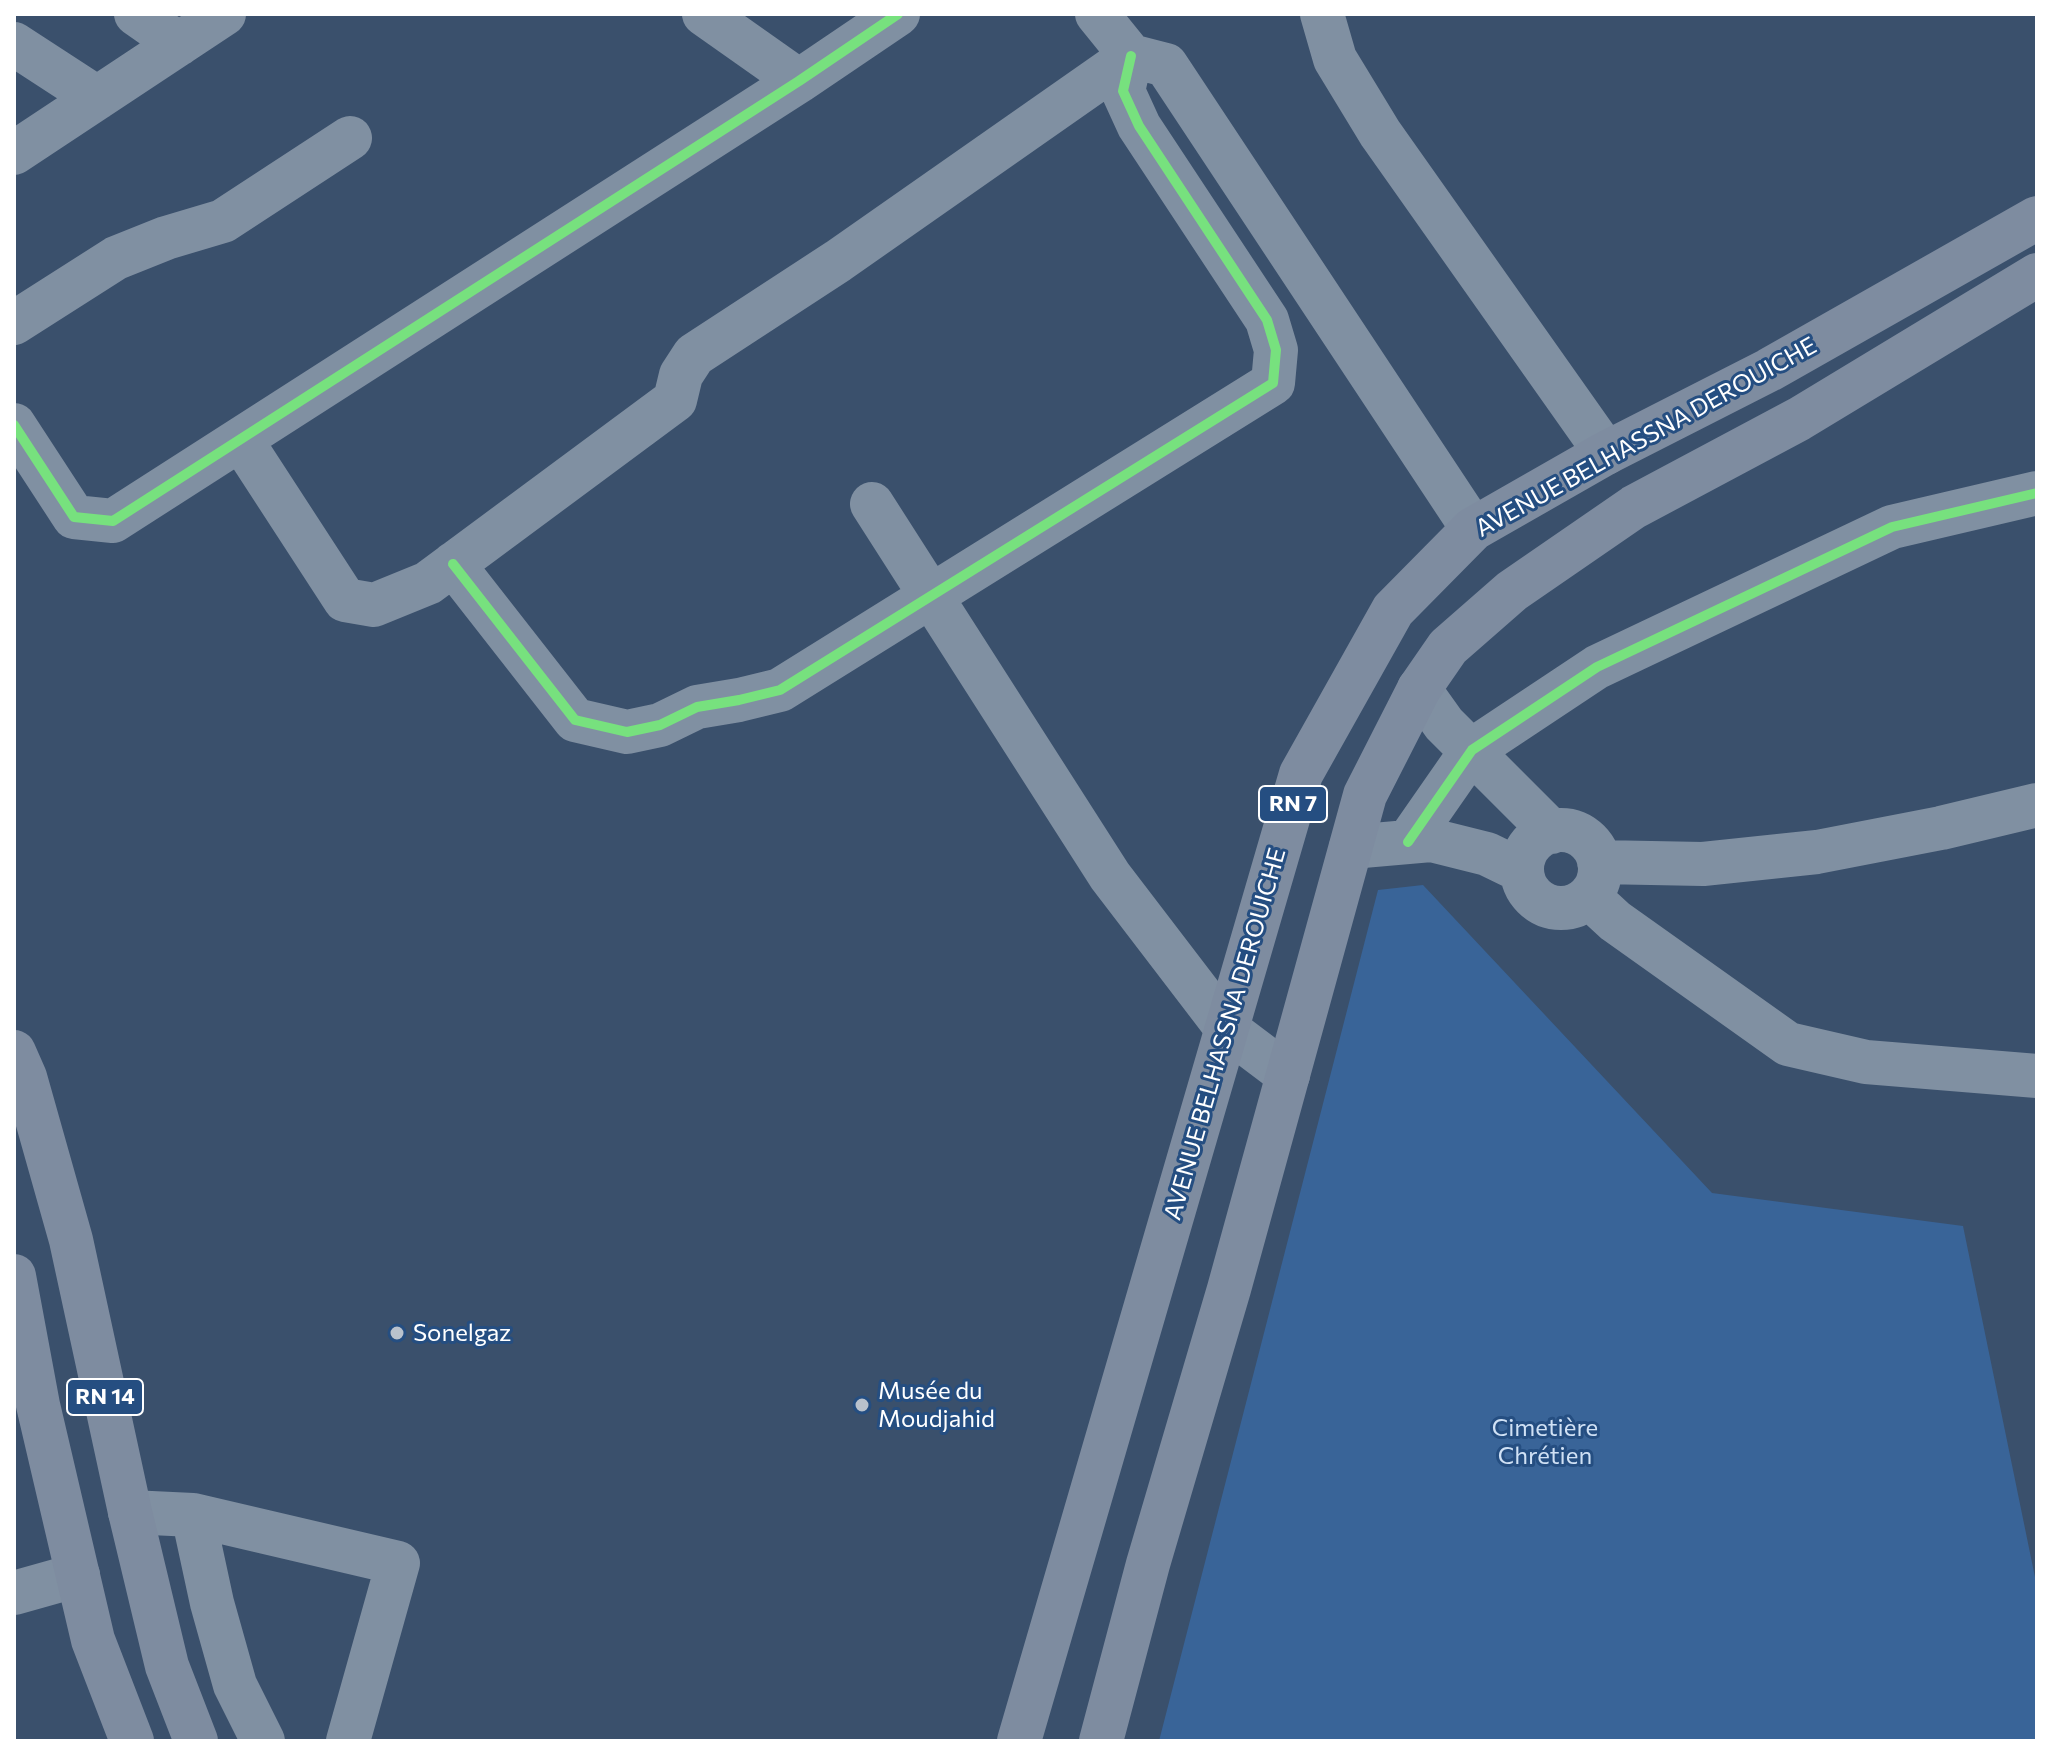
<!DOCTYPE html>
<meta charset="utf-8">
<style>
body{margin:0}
#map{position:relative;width:2051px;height:1755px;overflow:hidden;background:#3a506c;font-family:Commissioner,sans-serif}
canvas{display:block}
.frame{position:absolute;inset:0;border:16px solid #fff;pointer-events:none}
</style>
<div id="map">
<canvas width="2051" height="1755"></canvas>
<div class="frame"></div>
</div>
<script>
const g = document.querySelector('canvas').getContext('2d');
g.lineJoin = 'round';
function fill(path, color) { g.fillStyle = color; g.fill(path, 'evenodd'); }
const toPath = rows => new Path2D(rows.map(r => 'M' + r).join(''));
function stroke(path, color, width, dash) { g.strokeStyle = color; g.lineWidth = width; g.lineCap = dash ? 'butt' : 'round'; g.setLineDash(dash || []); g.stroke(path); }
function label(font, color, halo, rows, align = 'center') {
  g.font = font + ' Commissioner,sans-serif'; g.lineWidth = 6; g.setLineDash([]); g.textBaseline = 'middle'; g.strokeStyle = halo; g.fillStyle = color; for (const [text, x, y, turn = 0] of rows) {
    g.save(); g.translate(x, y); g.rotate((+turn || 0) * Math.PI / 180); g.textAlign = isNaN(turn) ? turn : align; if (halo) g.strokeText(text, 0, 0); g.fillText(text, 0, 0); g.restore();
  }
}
fill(toPath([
 [1423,885,1712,1193,1963,1226,2037,1587,2037,1741,1159,1741,1378,890]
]), '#396498');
stroke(toPath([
 [136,14,179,44],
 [704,14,799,81],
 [1097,14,1131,56,1166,65,1473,529],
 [1322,14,1335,59,1380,133,1606,453],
 [14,44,97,98],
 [14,153,224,14],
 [14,323,116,258,166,238,223,221,350,138],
 [14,425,74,517,113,521,799,81,898,14],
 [241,440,345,600,374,605,428,583,675,400,681,375,694,355,838,261,1131,56],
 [872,504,1110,876,1227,1029,1288,1075],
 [453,564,575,720,627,732,660,725,697,707,739,700,780,690,1273,383,1276,350,1267,320,1139,126,1123,91,1131,56],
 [1419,689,1444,724,1552,832],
 '1522 869a39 39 0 1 1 78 0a39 39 0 1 1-78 0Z',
 [1408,842,1472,750,1597,667,1892,527,2037,493],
 [1351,847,1431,840,1487,854,1522,871],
 [1599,862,1703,864,1817,852,1941,828,2037,805],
 [1589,897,1615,921,1788,1044,1866,1062,2037,1076],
 [130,1512,193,1515,398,1563,348,1741],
 [193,1515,212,1603,235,1685,263,1741],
 [14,1593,78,1575]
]), '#8090a2', 44);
stroke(toPath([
 [14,1052,25,1077,71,1240,130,1512,167,1666,196,1741],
 [14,1276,38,1405,93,1640,132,1741],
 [1019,1741,1301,774,1393,610,1473,529,1606,453,1769,370,2037,218],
 [1101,1741,1148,1564,1229,1289,1365,795,1419,689,1448,647,1512,591,1634,507,1799,419,2037,275]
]), '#7e8ca0', 44);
stroke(toPath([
 [14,425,74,517,113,521,799,81,898,14],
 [453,564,575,720,627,732,660,725,697,707,739,700,780,690,1273,383,1276,350,1267,320,1139,126,1123,91,1131,56],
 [1408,842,1472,750,1597,667,1892,527,2037,493]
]), '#77e17e', 10);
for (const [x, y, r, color] of [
 [397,1333,8,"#bac2cc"],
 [862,1405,8,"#bac2cc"]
]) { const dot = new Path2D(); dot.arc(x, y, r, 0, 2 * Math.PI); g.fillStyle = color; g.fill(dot); stroke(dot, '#254e81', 3); }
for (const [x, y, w] of [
 [1293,804,68],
 [105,1397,76]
]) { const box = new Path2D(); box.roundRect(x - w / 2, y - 18, w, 36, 6); g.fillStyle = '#254e81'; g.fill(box); stroke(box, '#fff', 2); }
label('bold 22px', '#fff', null, [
 ["RN 7",1293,804],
 ["RN 14",105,1397]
]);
label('24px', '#fff', '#254e81', [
 ["AVENUE BELHASSNA DEROUICHE",1646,437,-29],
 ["AVENUE BELHASSNA DEROUICHE",1225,1034,-74]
]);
label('24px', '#fff', '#254e81', [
 ["Sonelgaz",413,1333],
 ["Musée du",878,1391],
 ["Moudjahid",878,1419]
], 'left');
label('24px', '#d0e1f5', '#254e81', [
 ["Cimetière",1545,1428],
 ["Chrétien",1545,1456]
]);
</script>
